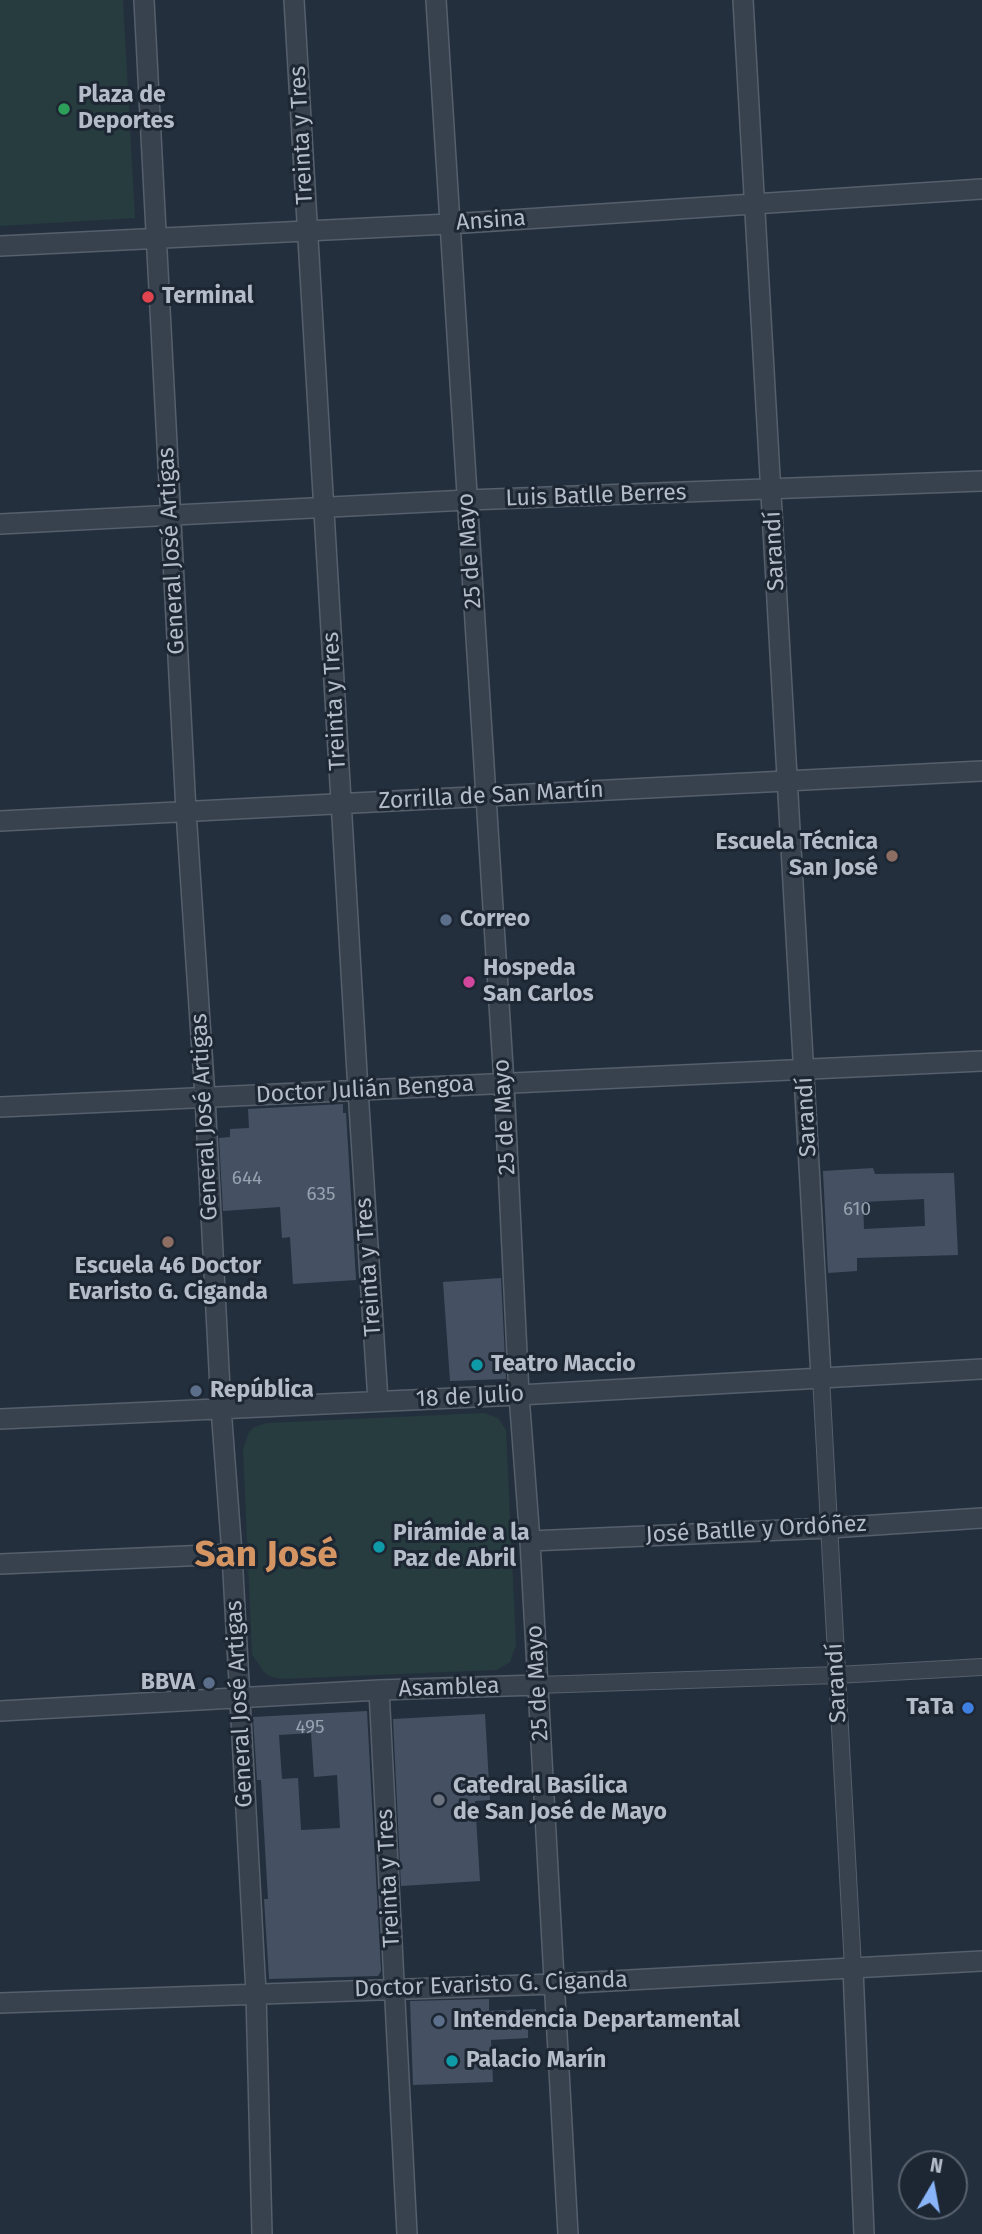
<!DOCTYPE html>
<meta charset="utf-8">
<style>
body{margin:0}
#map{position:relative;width:982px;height:2234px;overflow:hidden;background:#242f3e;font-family:"Fira Sans",sans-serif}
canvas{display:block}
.north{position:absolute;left:898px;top:2150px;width:70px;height:70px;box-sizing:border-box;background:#1d2633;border:2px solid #59626f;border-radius:50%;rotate:10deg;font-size:19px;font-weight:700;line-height:28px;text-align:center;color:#b4bcc9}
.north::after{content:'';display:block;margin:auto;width:24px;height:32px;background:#8ab4f8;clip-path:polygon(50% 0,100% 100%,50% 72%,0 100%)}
</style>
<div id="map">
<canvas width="982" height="2234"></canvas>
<div class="north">N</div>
</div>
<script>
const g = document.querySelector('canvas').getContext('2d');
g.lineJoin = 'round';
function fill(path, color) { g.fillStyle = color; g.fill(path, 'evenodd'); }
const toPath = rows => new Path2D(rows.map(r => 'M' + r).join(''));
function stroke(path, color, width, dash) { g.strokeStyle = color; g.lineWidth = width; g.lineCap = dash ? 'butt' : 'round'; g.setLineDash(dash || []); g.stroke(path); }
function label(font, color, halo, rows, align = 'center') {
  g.font = font + ' "Fira Sans",sans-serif'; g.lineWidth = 6; g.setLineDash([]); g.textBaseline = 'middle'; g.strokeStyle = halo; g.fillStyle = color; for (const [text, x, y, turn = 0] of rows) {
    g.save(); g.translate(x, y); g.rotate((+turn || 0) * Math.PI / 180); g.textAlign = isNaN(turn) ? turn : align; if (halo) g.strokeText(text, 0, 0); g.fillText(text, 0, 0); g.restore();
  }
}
fill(toPath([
 [0,0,123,0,135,218,0,226],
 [484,1413,498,1418,506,1430,516,1645,510,1662,497,1670,281,1679,269,1676,263,1671,252,1654,243,1449,249,1432,254,1427,267,1423]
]), '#263c3f');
fill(toPath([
 [343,1104,343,1113,346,1113,356,1280,293,1284,290,1237,282,1238,280,1207,223,1211,219,1138,230,1137,230,1129,249,1128,248,1109],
 [873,1168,875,1174,954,1173,958,1255,857,1258,857,1271,828,1273,823,1171],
 [924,1199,925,1226,864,1229,863,1202],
 [501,1278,506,1379,450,1381,443,1282],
 [367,1711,381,1971,378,1976,269,1979,264,1899,268,1899,261,1780,257,1780,253,1717],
 [311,1733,314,1777,337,1775,340,1828,301,1830,298,1778,282,1779,279,1735],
 [485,1714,490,1800,475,1801,480,1881,401,1886,393,1719],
 [489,1999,489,2011,536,2009,536,2026,528,2027,528,2038,491,2040,493,2082,413,2085,410,2001]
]), '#455162');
const pedestrian = toPath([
 [821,1377,853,1968],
 [538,1685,837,1675,982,1667]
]);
const minor = toPath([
 [144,0,186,811,205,1097,221,1408,232,1554,256,1993,262,2234],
 [294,0,358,1090,378,1401],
 [436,0,504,1083,519,1395,530,1541,568,2234],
 [743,0,821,1377],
 [0,246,449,224,982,189],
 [0,524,467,500,982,481],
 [0,821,982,771],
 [0,1107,982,1061],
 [0,1419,519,1395,982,1369],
 [530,1541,830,1528,982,1518],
 [0,1564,232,1554],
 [379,1690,407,2234],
 [0,1711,379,1690,538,1685],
 [853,1968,864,2234],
 [0,2003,555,1984,982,1961]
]);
stroke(pedestrian, '#565f6c', 18);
stroke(minor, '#565f6c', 22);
stroke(pedestrian, '#38414e', 16);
stroke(minor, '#38414e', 19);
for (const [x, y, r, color] of [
 [64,109,7,"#2e9e5b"],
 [148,297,7,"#e0444e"],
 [892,856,7,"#8d6e63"],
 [446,920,7,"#5c6f8a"],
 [469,982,7,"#d1479c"],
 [168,1242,7,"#8d6e63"],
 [477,1365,7,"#0f9aa8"],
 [196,1391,7,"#5c6f8a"],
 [379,1547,7,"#0f9aa8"],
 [209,1683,7,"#5c6f8a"],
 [968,1708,7,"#3f7fe0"],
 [439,1800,7,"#6b7280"],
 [439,2021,7,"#5c6f8a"],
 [452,2061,7,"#0f9aa8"]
]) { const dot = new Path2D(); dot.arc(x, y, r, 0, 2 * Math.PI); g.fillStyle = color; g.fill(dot); stroke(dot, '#1d2633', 2.5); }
label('19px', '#98a1af', null, [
 ["644",247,1179],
 ["635",321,1195],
 ["610",857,1210],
 ["495",310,1728]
]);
label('bold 23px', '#b4bcc9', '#1d2633', [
 ["Plaza de",78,96],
 ["Deportes",78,122],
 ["Terminal",162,297],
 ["Escuela Técnica",878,843,"right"],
 ["San José",878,869,"right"],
 ["Correo",460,920],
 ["Hospeda",483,969],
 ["San Carlos",483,995],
 ["Escuela 46 Doctor",168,1267,"center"],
 ["Evaristo G. Ciganda",168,1293,"center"],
 ["Teatro Maccio",491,1365],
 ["República",210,1391],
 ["Pirámide a la",393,1534],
 ["Paz de Abril",393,1560],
 ["BBVA",195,1683,"right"],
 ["TaTa",954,1708,"right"],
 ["Catedral Basílica",453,1787],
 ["de San José de Mayo",453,1813],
 ["Intendencia Departamental",453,2021],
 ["Palacio Marín",466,2061]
], 'left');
label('23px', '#b4bcc9', '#1d2633', [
 ["Treinta y Tres",302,135,-93],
 ["Ansina",491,221,-4],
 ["Luis Batlle Berres",596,496,-2],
 ["General José Artigas",172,551,-93],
 ["25 de Mayo",470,551,-94],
 ["Sarandí",775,551,-93],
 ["Treinta y Tres",335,701,-93],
 ["Zorrilla de San Martín",491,796,-3],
 ["Doctor Julián Bengoa",365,1090,-3],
 ["General José Artigas",205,1117,-93],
 ["25 de Mayo",505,1117,-93],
 ["Sarandí",807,1117,-93],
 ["Treinta y Tres",369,1267,-94],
 ["18 de Julio",470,1397,-3],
 ["José Batlle y Ordóñez",756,1530,-3],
 ["25 de Mayo",538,1683,-93],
 ["Sarandí",837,1683,-93],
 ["Asamblea",449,1688,-2],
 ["General José Artigas",240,1704,-93],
 ["Treinta y Tres",389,1878,-93],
 ["Doctor Evaristo G. Ciganda",491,1985,-2]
]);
label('bold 37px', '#d59563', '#1d2633', [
 ["San José",266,1556]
]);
</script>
